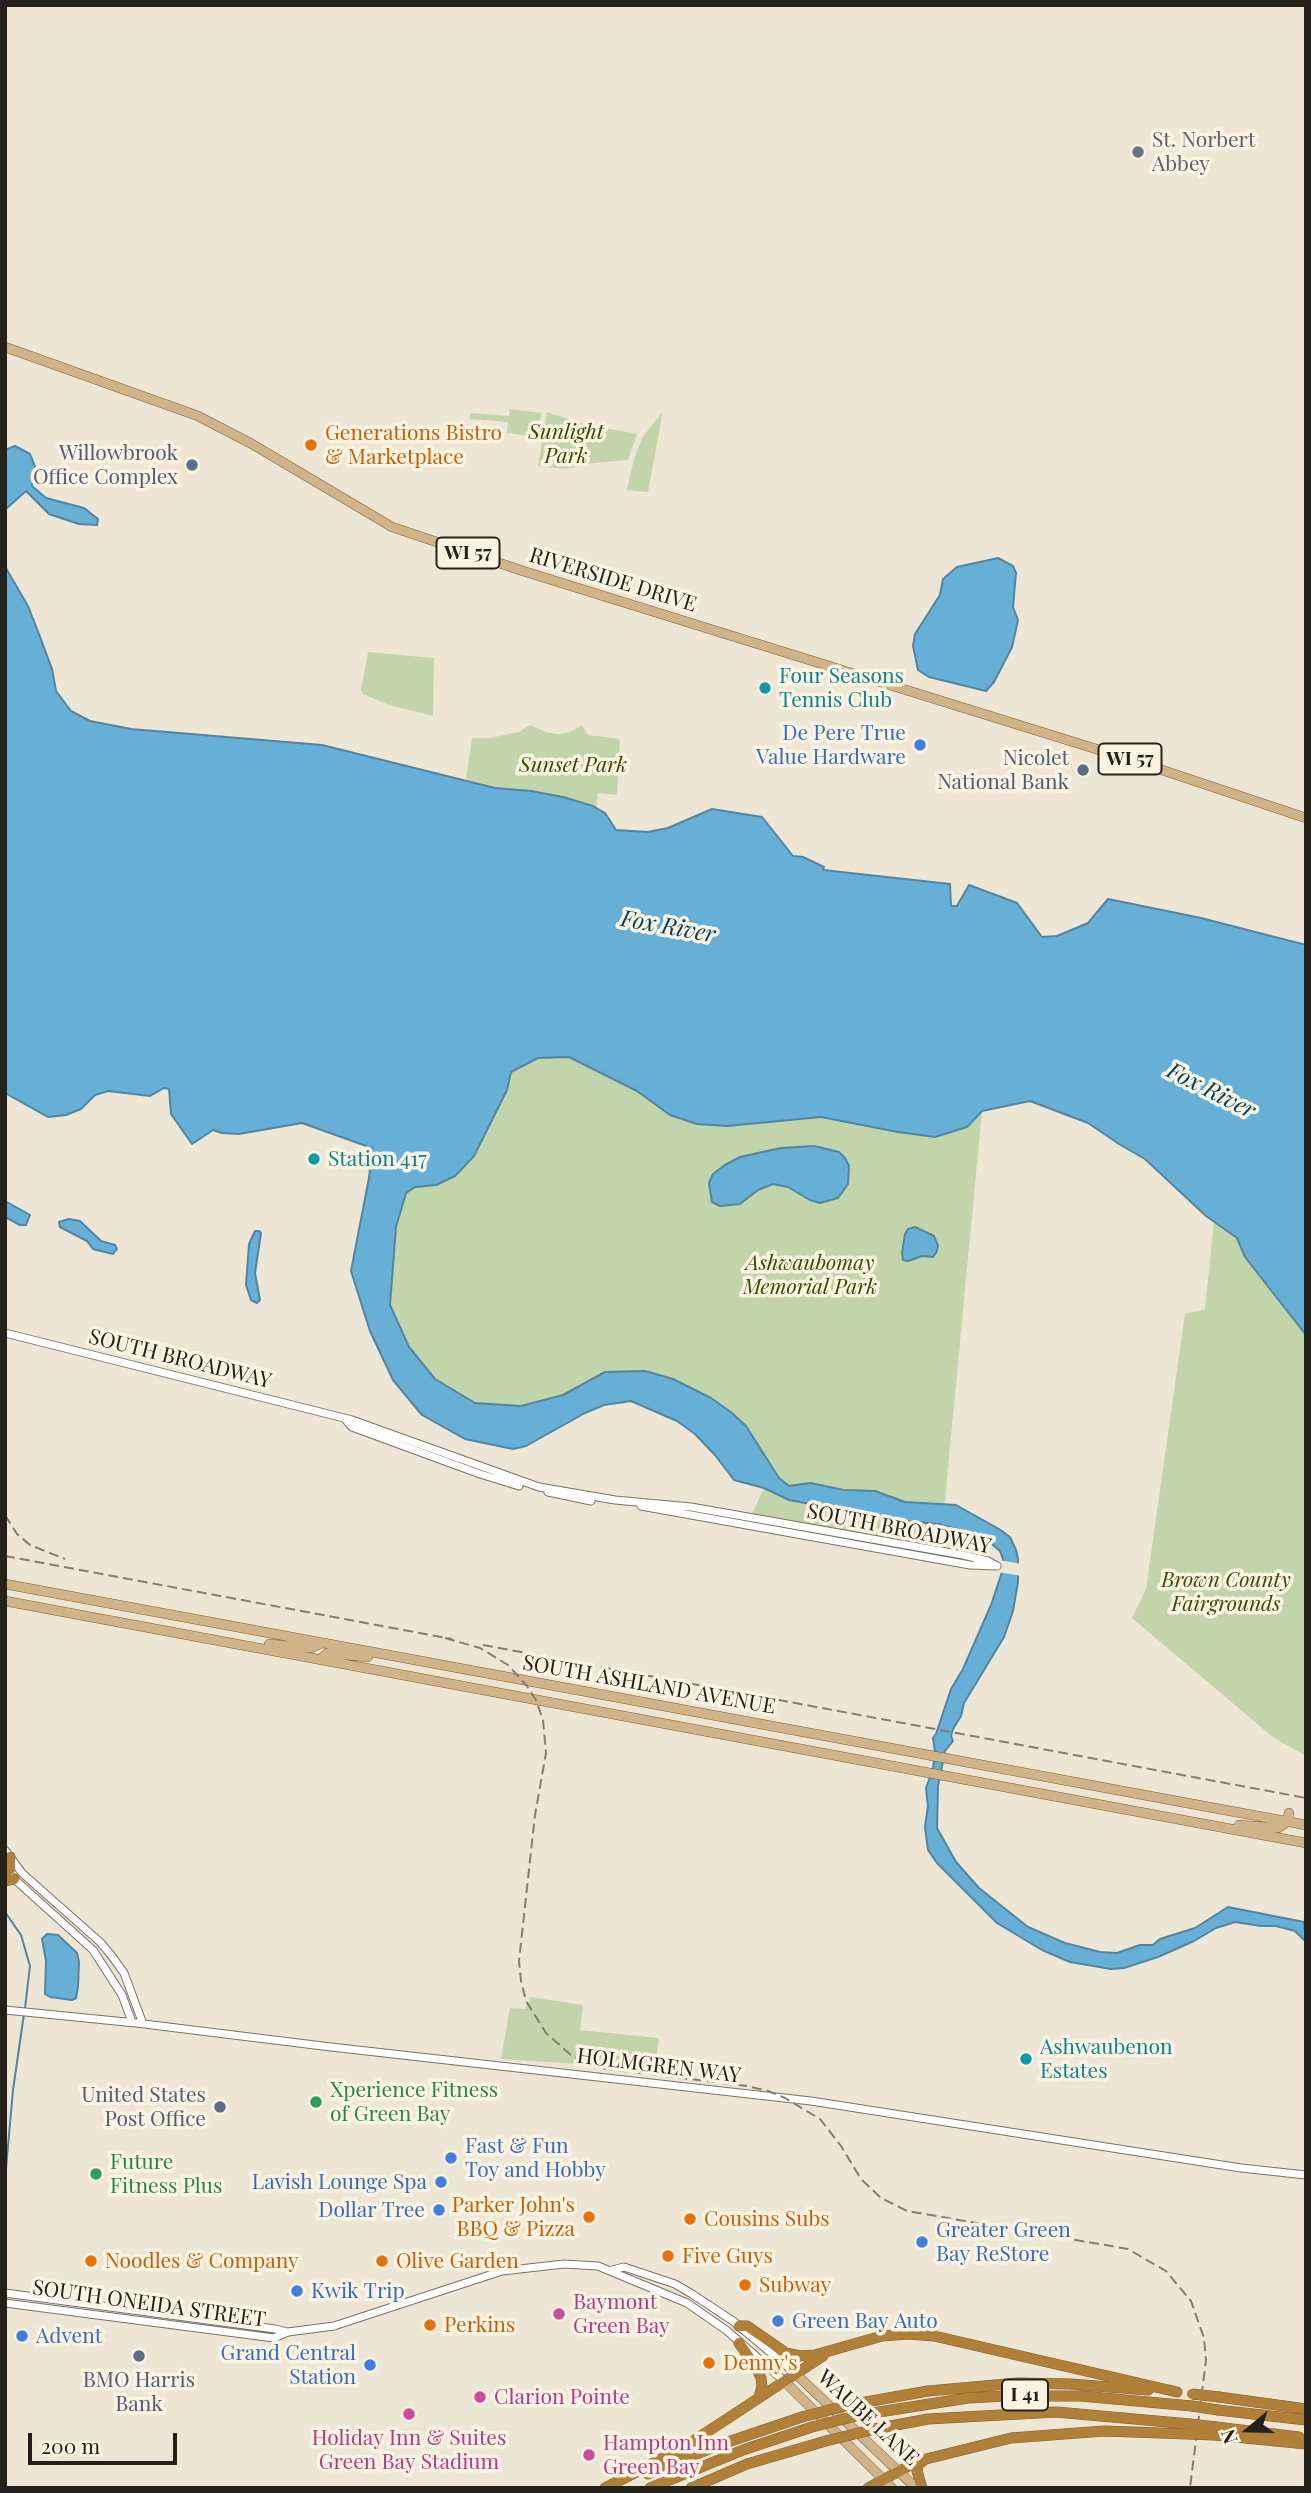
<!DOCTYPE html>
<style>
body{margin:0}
#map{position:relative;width:1311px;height:2493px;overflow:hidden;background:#ede6d5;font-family:"Playfair Display",serif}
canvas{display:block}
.frame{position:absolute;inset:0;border:7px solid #24211b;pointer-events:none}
.north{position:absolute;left:1213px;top:2395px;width:70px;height:70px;-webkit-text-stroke:5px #faf3e2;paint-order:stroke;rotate:251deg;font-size:19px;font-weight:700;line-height:28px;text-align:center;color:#24211b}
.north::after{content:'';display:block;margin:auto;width:24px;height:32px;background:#24211b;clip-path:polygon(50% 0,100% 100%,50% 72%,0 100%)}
.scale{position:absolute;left:28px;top:2433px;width:149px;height:32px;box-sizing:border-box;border:4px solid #24211b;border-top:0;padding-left:9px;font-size:21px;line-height:24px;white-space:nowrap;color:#24211b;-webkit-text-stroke:5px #faf3e2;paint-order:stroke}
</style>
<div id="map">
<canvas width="1311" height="2493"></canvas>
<div class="frame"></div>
<div class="north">N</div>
<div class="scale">200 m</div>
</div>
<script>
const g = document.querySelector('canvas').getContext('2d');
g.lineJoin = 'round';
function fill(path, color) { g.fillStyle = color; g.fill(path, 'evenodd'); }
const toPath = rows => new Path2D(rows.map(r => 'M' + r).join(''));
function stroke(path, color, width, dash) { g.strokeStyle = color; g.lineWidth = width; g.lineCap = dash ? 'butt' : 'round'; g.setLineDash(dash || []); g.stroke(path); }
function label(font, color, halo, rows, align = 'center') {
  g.font = font + ' "Playfair Display",serif'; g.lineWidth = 7; g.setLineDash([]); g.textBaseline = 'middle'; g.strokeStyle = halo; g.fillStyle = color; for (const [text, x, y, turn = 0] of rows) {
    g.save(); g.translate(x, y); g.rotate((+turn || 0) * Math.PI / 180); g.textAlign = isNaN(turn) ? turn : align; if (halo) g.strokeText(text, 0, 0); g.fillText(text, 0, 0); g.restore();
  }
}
fill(toPath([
 [510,409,541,413,538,437,507,433,508,422,470,419,470,413,509,416],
 [663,411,648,492,627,490,634,459,642,438],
 [547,412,583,424,637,434,628,460,593,463,565,469,538,466],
 [368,652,434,658,433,716,389,705,363,694,361,690],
 [530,725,549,733,560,734,570,732,582,725,588,735,620,739,617,795,598,793,596,808,563,797,531,791,495,788,466,779,472,738,490,738,519,732],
 [569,1057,637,1091,670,1115,697,1124,727,1126,821,1117,898,1132,967,1127,982,1111,940,1552,750,1518,764,1488,779,1477,757,1443,711,1398,673,1379,645,1371,605,1372,563,1395,521,1406,475,1403,435,1379,409,1347,390,1305,396,1227,406,1193,415,1187,436,1185,455,1176,474,1156,507,1090,511,1073,538,1058],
 [1214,1222,1237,1239,1246,1257,1306,1335,1306,1756,1274,1738,1132,1618,1146,1589,1185,1314,1205,1309],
 [531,1997,583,2005,580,2030,659,2038,655,2069,501,2059,510,2008,525,2009]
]), '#c2d4aa');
const water = toPath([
 [15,446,30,454,36,469,32,486,46,498,84,508,98,519,97,525,79,524,49,514,26,491,7,508,5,506,5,450,15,446],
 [998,558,1013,566,1016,573,1013,607,1018,620,1012,647,994,682,986,691,929,677,918,670,913,646,915,634,940,595,943,579,957,567,998,558],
 [5,564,7,570,28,606,39,634,52,669,56,691,71,711,90,721,131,729,322,745,495,788,531,791,563,797,593,806,605,813,616,830,648,832,668,828,712,809,762,817,793,856,803,857,824,867,823,870,950,884,951,906,957,906,969,885,1017,903,1042,937,1057,936,1088,923,1108,899,1201,918,1306,945,1306,1335,1245,1257,1237,1238,1206,1216,1145,1159,1119,1144,1088,1123,1030,1101,982,1111,967,1127,935,1137,898,1132,821,1117,727,1126,697,1124,670,1115,637,1091,569,1057,538,1058,511,1072,507,1090,474,1156,455,1176,436,1185,415,1187,406,1193,396,1227,390,1305,409,1347,435,1379,475,1403,521,1406,563,1395,605,1372,645,1371,673,1379,711,1398,732,1413,746,1426,779,1478,789,1486,810,1483,844,1490,875,1491,905,1502,956,1505,999,1529,1010,1537,1016,1550,1018,1559,1018,1582,1013,1611,1004,1637,964,1703,961,1716,953,1729,951,1736,953,1741,945,1751,938,1786,937,1828,956,1862,979,1888,1028,1927,1065,1943,1100,1952,1117,1953,1140,1945,1153,1945,1160,1939,1195,1928,1228,1907,1304,1922,1306,1942,1295,1931,1276,1926,1261,1926,1235,1922,1216,1928,1194,1941,1158,1957,1124,1968,1111,1969,1070,1962,1042,1950,997,1923,937,1863,928,1850,925,1827,928,1806,926,1788,933,1769,935,1752,933,1738,936,1734,951,1689,963,1669,991,1605,1002,1572,1003,1559,1000,1551,988,1541,975,1534,938,1524,895,1520,789,1500,764,1488,734,1480,715,1455,695,1434,677,1421,631,1401,604,1405,585,1413,526,1446,513,1449,465,1439,422,1415,393,1380,370,1331,351,1271,369,1178,372,1148,302,1123,239,1134,222,1133,213,1130,192,1144,171,1114,169,1089,164,1088,150,1096,108,1091,95,1095,81,1109,66,1115,48,1117,5,1093,5,564],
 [814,1146,839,1152,845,1158,849,1166,848,1184,838,1198,820,1203,810,1200,788,1187,773,1184,758,1190,740,1204,720,1206,712,1202,709,1183,713,1174,725,1165,740,1157,781,1148,814,1146],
 [5,1201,30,1215,26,1225,20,1225,5,1217,5,1201],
 [69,1219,80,1221,101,1241,115,1245,117,1249,113,1254,93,1249,87,1241,60,1227,59,1222,69,1219],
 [915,1227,934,1236,938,1246,936,1253,933,1257,922,1256,908,1261,903,1260,902,1253,905,1234,908,1229,915,1227],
 [255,1231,259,1231,261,1233,255,1273,260,1300,257,1303,251,1300,246,1285,249,1244,255,1231],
 [47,1934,58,1935,77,1953,79,1962,78,1987,76,1998,72,2000,50,1997,45,1994,46,1961,42,1939,47,1934]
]);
fill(water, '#66b0d8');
stroke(water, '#52859f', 2);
fill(toPath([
 [999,1560,1022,1564,1022,1576,998,1572]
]), '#ede6d5');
stroke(toPath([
 [5,1912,21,1935,30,1966,25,2008],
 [5,2180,13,2090,24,2014]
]), '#52859f', 2);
const minor = toPath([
 [5,1333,352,1420,539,1487,615,1500,691,1507,963,1555,988,1561,997,1566],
 [345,1419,352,1427,480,1474,519,1486],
 [548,1492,591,1501],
 [641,1506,970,1565,997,1566],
 [5,1850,22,1873,100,1942,111,1955,124,1973,143,2024],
 [12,1877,93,1950,122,1995,132,2022],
 [5,2010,136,2023,331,2047,811,2101,1241,2168,1306,2175],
 [612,2270,624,2267,675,2284,692,2294,733,2321,796,2374],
 [5,2293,275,2329,287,2332],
 [5,2303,274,2338,288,2332,334,2326,502,2271,564,2264,598,2266,687,2303,726,2330,784,2381]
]);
const major = toPath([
 [5,347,198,416,252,444,392,527,523,571,1138,762,1306,818],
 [5,1584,1306,1825],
 [5,1601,1306,1843],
 [269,1644,311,1648,322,1643],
 [320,1659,328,1653,368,1657],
 [1239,1825,1278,1828,1287,1822,1289,1813],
 [796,2374,916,2488],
 [784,2381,892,2488]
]);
const highway = toPath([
 [5,1874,10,1868,10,1857],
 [5,1881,14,1879],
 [739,2326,747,2326,786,2353,800,2356,815,2355,882,2336,908,2334,934,2336,1177,2392],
 [739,2343,756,2367,761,2378,762,2386,759,2397],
 [1219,2397,1306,2409],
 [849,2405,928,2391,1018,2383,1071,2384,1148,2390],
 [1218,2410,1306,2420],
 [860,2415,968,2398,1006,2396,1081,2396,1192,2406],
 [1216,2427,1299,2437],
 [875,2429,928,2419,1056,2412,1190,2424],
 [1215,2435,1306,2444],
 [648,2474,719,2445,802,2417],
 [605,2488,681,2449,823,2356],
 [650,2488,743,2450,812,2427],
 [691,2488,747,2464,826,2441],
 [868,2488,918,2461,1011,2438,1104,2431,1188,2434],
 [922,2488,917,2471,918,2465,923,2461]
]);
stroke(minor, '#797364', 9);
stroke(major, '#805f2e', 10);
stroke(highway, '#805f2e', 11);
stroke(minor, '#fff', 7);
stroke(major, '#d0b388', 9);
stroke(highway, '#b18038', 10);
stroke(toPath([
 [5,1515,17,1534,30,1545,65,1559],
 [5,1556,452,1639],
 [445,1638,480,1648,508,1665,527,1686,536,1700,543,1720,546,1753,535,1815,519,1961,521,1981,526,2001,546,2033,572,2056,600,2068,747,2086,768,2091,785,2098,820,2119,841,2146,861,2179,881,2198,907,2211,1128,2249,1166,2271,1191,2301,1204,2338,1206,2360,1190,2488],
 [483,1645,1306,1798]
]), '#827e72', 2, [10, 5]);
const highwayBridge = toPath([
 [1192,2394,1219,2397],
 [1192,2406,1218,2410],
 [802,2417,849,2405],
 [1190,2424,1216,2427],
 [812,2427,860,2415],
 [1188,2434,1215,2435],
 [826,2441,875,2429]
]);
stroke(highwayBridge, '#805f2e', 11, []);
stroke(highwayBridge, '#b18038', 10);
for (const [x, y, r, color] of [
 [1138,152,7,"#6b7280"],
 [311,445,7,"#e8710a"],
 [192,465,7,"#5c6f8a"],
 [765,688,7,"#0f9aa8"],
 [920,745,7,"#3f7fe0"],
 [1083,770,7,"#5c6f8a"],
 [314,1159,7,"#0f9aa8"],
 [1026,2059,7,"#0f9aa8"],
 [316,2102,7,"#2e9e5b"],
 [220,2107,7,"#5c6f8a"],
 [451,2158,7,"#3f7fe0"],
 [96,2174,7,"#2e9e5b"],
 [441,2182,7,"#3f7fe0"],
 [439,2210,7,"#3f7fe0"],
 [589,2217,7,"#e8710a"],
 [690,2219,7,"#e8710a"],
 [922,2242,7,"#3f7fe0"],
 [668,2256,7,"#e8710a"],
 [91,2261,7,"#e8710a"],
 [382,2261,7,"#e8710a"],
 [745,2285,7,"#e8710a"],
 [297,2291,7,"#3f7fe0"],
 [559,2314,7,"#d1479c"],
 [778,2321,7,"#3f7fe0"],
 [430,2325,7,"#e8710a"],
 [22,2336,7,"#3f7fe0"],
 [139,2356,7,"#5c6f8a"],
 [709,2363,7,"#e8710a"],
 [370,2365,7,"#3f7fe0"],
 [480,2397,7,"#d1479c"],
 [409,2414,7,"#d1479c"],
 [589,2455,7,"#d1479c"]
]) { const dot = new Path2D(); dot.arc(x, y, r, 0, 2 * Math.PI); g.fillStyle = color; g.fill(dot); stroke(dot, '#faf3e2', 2.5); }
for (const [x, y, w] of [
 [468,553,63],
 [1130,759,63],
 [1025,2395,46]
]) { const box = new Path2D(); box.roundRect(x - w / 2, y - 15.5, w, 31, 5); g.fillStyle = '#faf3e2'; g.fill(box); stroke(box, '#24211b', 2); }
label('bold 19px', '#24211b', null, [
 ["WI 57",468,553],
 ["WI 57",1130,759],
 ["I 41",1025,2395]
]);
label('21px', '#5b616d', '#faf3e2', [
 ["St. Norbert",1152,140],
 ["Abbey",1152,164]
], 'left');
label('italic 21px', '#364d00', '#faf3e2', [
 ["Sunlight",566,432],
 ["Park",566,456],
 ["Sunset Park",573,765],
 ["Ashwaubomay",810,1263],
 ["Memorial Park",810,1287],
 ["Brown County",1226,1580],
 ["Fairgrounds",1226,1604]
]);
label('21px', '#c56008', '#faf3e2', [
 ["Generations Bistro",325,433],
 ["& Marketplace",325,457],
 ["Parker John's",575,2205,"right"],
 ["BBQ & Pizza",575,2229,"right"],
 ["Cousins Subs",704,2219],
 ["Five Guys",682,2256],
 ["Noodles & Company",105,2261],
 ["Olive Garden",396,2261],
 ["Subway",759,2285],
 ["Perkins",444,2325],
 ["Denny's",723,2363]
], 'left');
label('21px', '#4e5e75', '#faf3e2', [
 ["Willowbrook",178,453],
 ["Office Complex",178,477],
 ["Nicolet",1069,758],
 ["National Bank",1069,782],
 ["United States",206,2095],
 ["Post Office",206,2119],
 ["BMO Harris",139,2380,"center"],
 ["Bank",139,2404,"center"]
], 'right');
label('21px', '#24211b', '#faf3e2', [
 ["RIVERSIDE DRIVE",613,580,17],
 ["SOUTH BROADWAY",180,1359,14],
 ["SOUTH BROADWAY",899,1529,11],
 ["SOUTH ASHLAND AVENUE",649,1685,10],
 ["HOLMGREN WAY",659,2066,7],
 ["SOUTH ONEIDA STREET",149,2304,8],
 ["WAUBE LANE",868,2418,43]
]);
label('21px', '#0d838f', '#faf3e2', [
 ["Four Seasons",779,676],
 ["Tennis Club",779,700],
 ["Station 417",328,1159],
 ["Ashwaubenon",1040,2047],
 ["Estates",1040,2071]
], 'left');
label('21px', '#366cbe', '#faf3e2', [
 ["De Pere True",906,733,"right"],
 ["Value Hardware",906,757,"right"],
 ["Fast & Fun",465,2146],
 ["Toy and Hobby",465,2170],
 ["Lavish Lounge Spa",427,2182,"right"],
 ["Dollar Tree",425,2210,"right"],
 ["Greater Green",936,2230],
 ["Bay ReStore",936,2254],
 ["Kwik Trip",311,2291],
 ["Green Bay Auto",792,2321],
 ["Advent",36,2336],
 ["Grand Central",356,2353,"right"],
 ["Station",356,2377,"right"]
], 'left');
label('21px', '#27864d', '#faf3e2', [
 ["Xperience Fitness",330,2090],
 ["of Green Bay",330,2114],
 ["Future",110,2162],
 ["Fitness Plus",110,2186]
], 'left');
label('21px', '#b23c85', '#faf3e2', [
 ["Baymont",573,2302],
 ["Green Bay",573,2326],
 ["Clarion Pointe",494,2397],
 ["Holiday Inn & Suites",409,2438,"center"],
 ["Green Bay Stadium",409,2462,"center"],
 ["Hampton Inn",603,2443],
 ["Green Bay",603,2467]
], 'left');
label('italic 23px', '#01435e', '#faf3e2', [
 ["Fox River",668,927,10],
 ["Fox River",1211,1091,27]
]);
</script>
